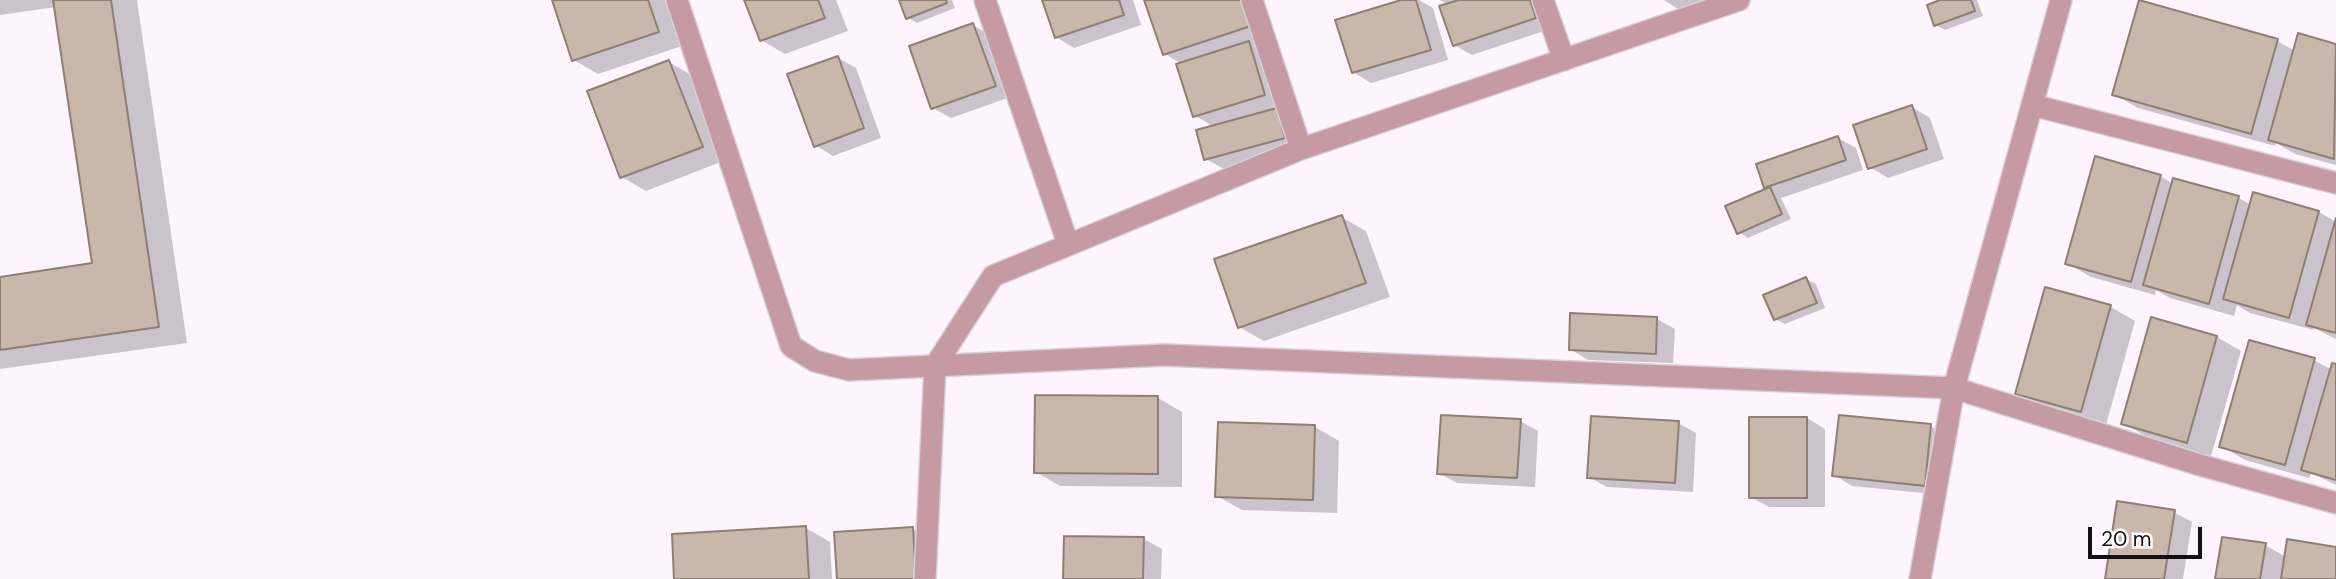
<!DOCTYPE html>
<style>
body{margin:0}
#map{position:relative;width:2336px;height:579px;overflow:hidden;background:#fef4fe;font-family:"DM Sans",sans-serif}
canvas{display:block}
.scale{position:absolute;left:2088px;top:527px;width:114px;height:32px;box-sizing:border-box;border:4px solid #140f14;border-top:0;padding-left:9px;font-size:21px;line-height:24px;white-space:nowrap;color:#140f14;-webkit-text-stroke:5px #fff;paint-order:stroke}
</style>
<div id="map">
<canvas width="2336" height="579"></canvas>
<div class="scale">20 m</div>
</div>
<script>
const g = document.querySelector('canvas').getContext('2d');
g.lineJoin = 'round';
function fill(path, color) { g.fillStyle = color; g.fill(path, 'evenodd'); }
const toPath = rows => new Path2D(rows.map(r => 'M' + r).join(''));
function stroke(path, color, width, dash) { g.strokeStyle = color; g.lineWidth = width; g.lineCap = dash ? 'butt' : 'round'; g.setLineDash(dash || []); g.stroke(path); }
fill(toPath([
 [0,0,137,0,187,343,0,369,0,278,94,265,56,7,0,15],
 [554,0,666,0,682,46,598,74,574,60],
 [746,0,836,0,848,31,785,54,761,40],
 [901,0,952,0,955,8,917,23,908,18],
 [1043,0,1133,0,1141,25,1074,48,1056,37],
 [1146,0,1261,0,1274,39,1254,46,1266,54,1283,105,1273,107,1295,120,1302,148,1224,169,1206,159,1214,127,1194,115,1182,64,1165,54],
 [1407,0,1419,0,1433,8,1448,60,1371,83,1353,72],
 [1440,0,1544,0,1553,28,1472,55,1454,45,1449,5],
 [1664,0,1731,0,1689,16],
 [1946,0,1977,0,1983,16,1945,30,1936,25],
 [973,25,991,36,1013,96,951,118,933,108],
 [2299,35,2336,46,2336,165,2295,154,2276,143,2275,146,2138,108,2114,94,2277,41,2295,51],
 [838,58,856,68,881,138,833,156,815,145],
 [669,62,693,76,726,160,646,191,622,177],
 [1912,107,1930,118,1944,159,1888,178,1870,167],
 [1838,138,1856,148,1863,170,1781,198,1791,219,1748,238,1739,232,1769,189,1765,187],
 [2160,176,2173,184,2175,180,2239,198,2251,205,2319,212,2336,222,2336,339,2314,328,2314,330,2250,313,2237,305,2234,316,2170,298,2156,290,2155,295,2091,277,2067,263],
 [1341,217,1366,231,1390,297,1264,341,1239,327],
 [1806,279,1816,284,1825,308,1785,324,1775,319],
 [2047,289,2111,307,2135,321,2106,425,2042,407,2017,393],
 [1572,315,1657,319,1675,329,1673,363,1588,360,1570,349],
 [2217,337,2241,351,2211,456,2147,437,2123,423],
 [2314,360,2332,370,2336,366,2336,485,2311,473,2309,478,2245,460,2221,446],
 [1158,398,1182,412,1182,487,1060,486,1036,472],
 [1807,418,1825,429,1825,507,1769,507,1751,497],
 [1520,421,1538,431,1535,487,1457,483,1439,473],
 [1678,423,1696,433,1693,492,1607,487,1589,477],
 [1931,426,1949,436,1943,495,1852,486,1834,475],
 [1315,427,1339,441,1337,513,1242,510,1217,496],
 [2174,512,2192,522,2183,579,2107,579],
 [806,528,830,542,832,579,676,579],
 [913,529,931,540,933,579,839,579],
 [1144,539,1162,549,1161,579,1064,579],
 [2265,545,2286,557,2336,549,2336,579,2217,579]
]), '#0003');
const building = toPath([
 [53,0,111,0,159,327,0,350,0,277,92,263,53,0],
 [552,0,648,0,659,32,572,61,552,0],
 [744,0,818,0,825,18,760,41,744,0],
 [899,0,946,0,947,3,906,19,899,0],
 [1042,0,1119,0,1124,15,1055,38,1042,0],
 [1144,0,1242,0,1251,26,1163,55,1144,0],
 [1401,0,1416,0,1431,50,1352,73,1335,20,1401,0],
 [1459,0,1530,0,1536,18,1453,46,1439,6,1459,0],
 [1940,0,1971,0,1975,11,1934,26,1927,5,1940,0],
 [2139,0,2278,39,2251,134,2112,95,2139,0],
 [973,23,996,86,931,109,909,46,973,23],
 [2298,33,2336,44,2334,159,2268,140,2298,33],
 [1249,41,1265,95,1193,117,1176,64,1249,41],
 [838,56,864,128,814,147,787,74,838,56],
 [669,60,703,147,620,178,587,91,669,60],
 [1912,105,1927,149,1868,169,1853,125,1912,105],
 [1277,108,1285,138,1204,160,1196,130,1277,108],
 [1838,136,1846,160,1764,188,1756,164,1838,136],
 [2095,156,2161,175,2131,282,2065,264,2095,156],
 [2173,178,2239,196,2209,304,2143,285,2173,178],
 [1770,187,1782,214,1737,234,1725,206,1770,187],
 [2253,192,2319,211,2289,318,2223,299,2253,192],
 [1342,215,1366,283,1238,328,1214,259,1342,215],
 [2336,218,2336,333,2306,325,2336,218],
 [1806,277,1817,303,1774,320,1763,295,1806,277],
 [2045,287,2111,305,2081,412,2015,394,2045,287],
 [1570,313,1657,317,1656,354,1569,350,1570,313],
 [2151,317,2217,336,2187,443,2121,424,2151,317],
 [2249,340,2315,358,2285,465,2219,447,2249,340],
 [2332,363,2336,364,2336,480,2301,470,2332,363],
 [1035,395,1158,396,1158,474,1034,473,1035,395],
 [1441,415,1521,419,1517,478,1437,474,1441,415],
 [1839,415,1931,424,1925,486,1832,476,1839,415],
 [1591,416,1679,421,1675,483,1587,478,1591,416],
 [1749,417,1807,417,1807,498,1749,498,1749,417],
 [1218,422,1315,425,1313,500,1215,497,1218,422],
 [2117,501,2175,510,2164,579,2105,579,2117,501],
 [806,526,809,579,674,579,672,534,806,526],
 [913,527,916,579,837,579,834,532,913,527],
 [1064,536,1144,537,1143,579,1063,579,1064,536],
 [2222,537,2266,543,2260,579,2215,579,2222,537],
 [2287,539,2336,547,2336,579,2281,579,2287,539]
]);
fill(building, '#c9b7ab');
stroke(building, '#8f7e73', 2);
const minor = toPath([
 [677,0,791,346,815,361,849,370,1164,355,1954,388,2200,465,2336,503],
 [985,0,1068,244],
 [1252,0,1301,149],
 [1543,0,1564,60],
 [2032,105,2336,183],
 [925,579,935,366,993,276,1301,149,1739,0],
 [1920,579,1954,388,2061,0]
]);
stroke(minor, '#d9cfd9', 24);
stroke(minor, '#c69aa3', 21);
</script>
